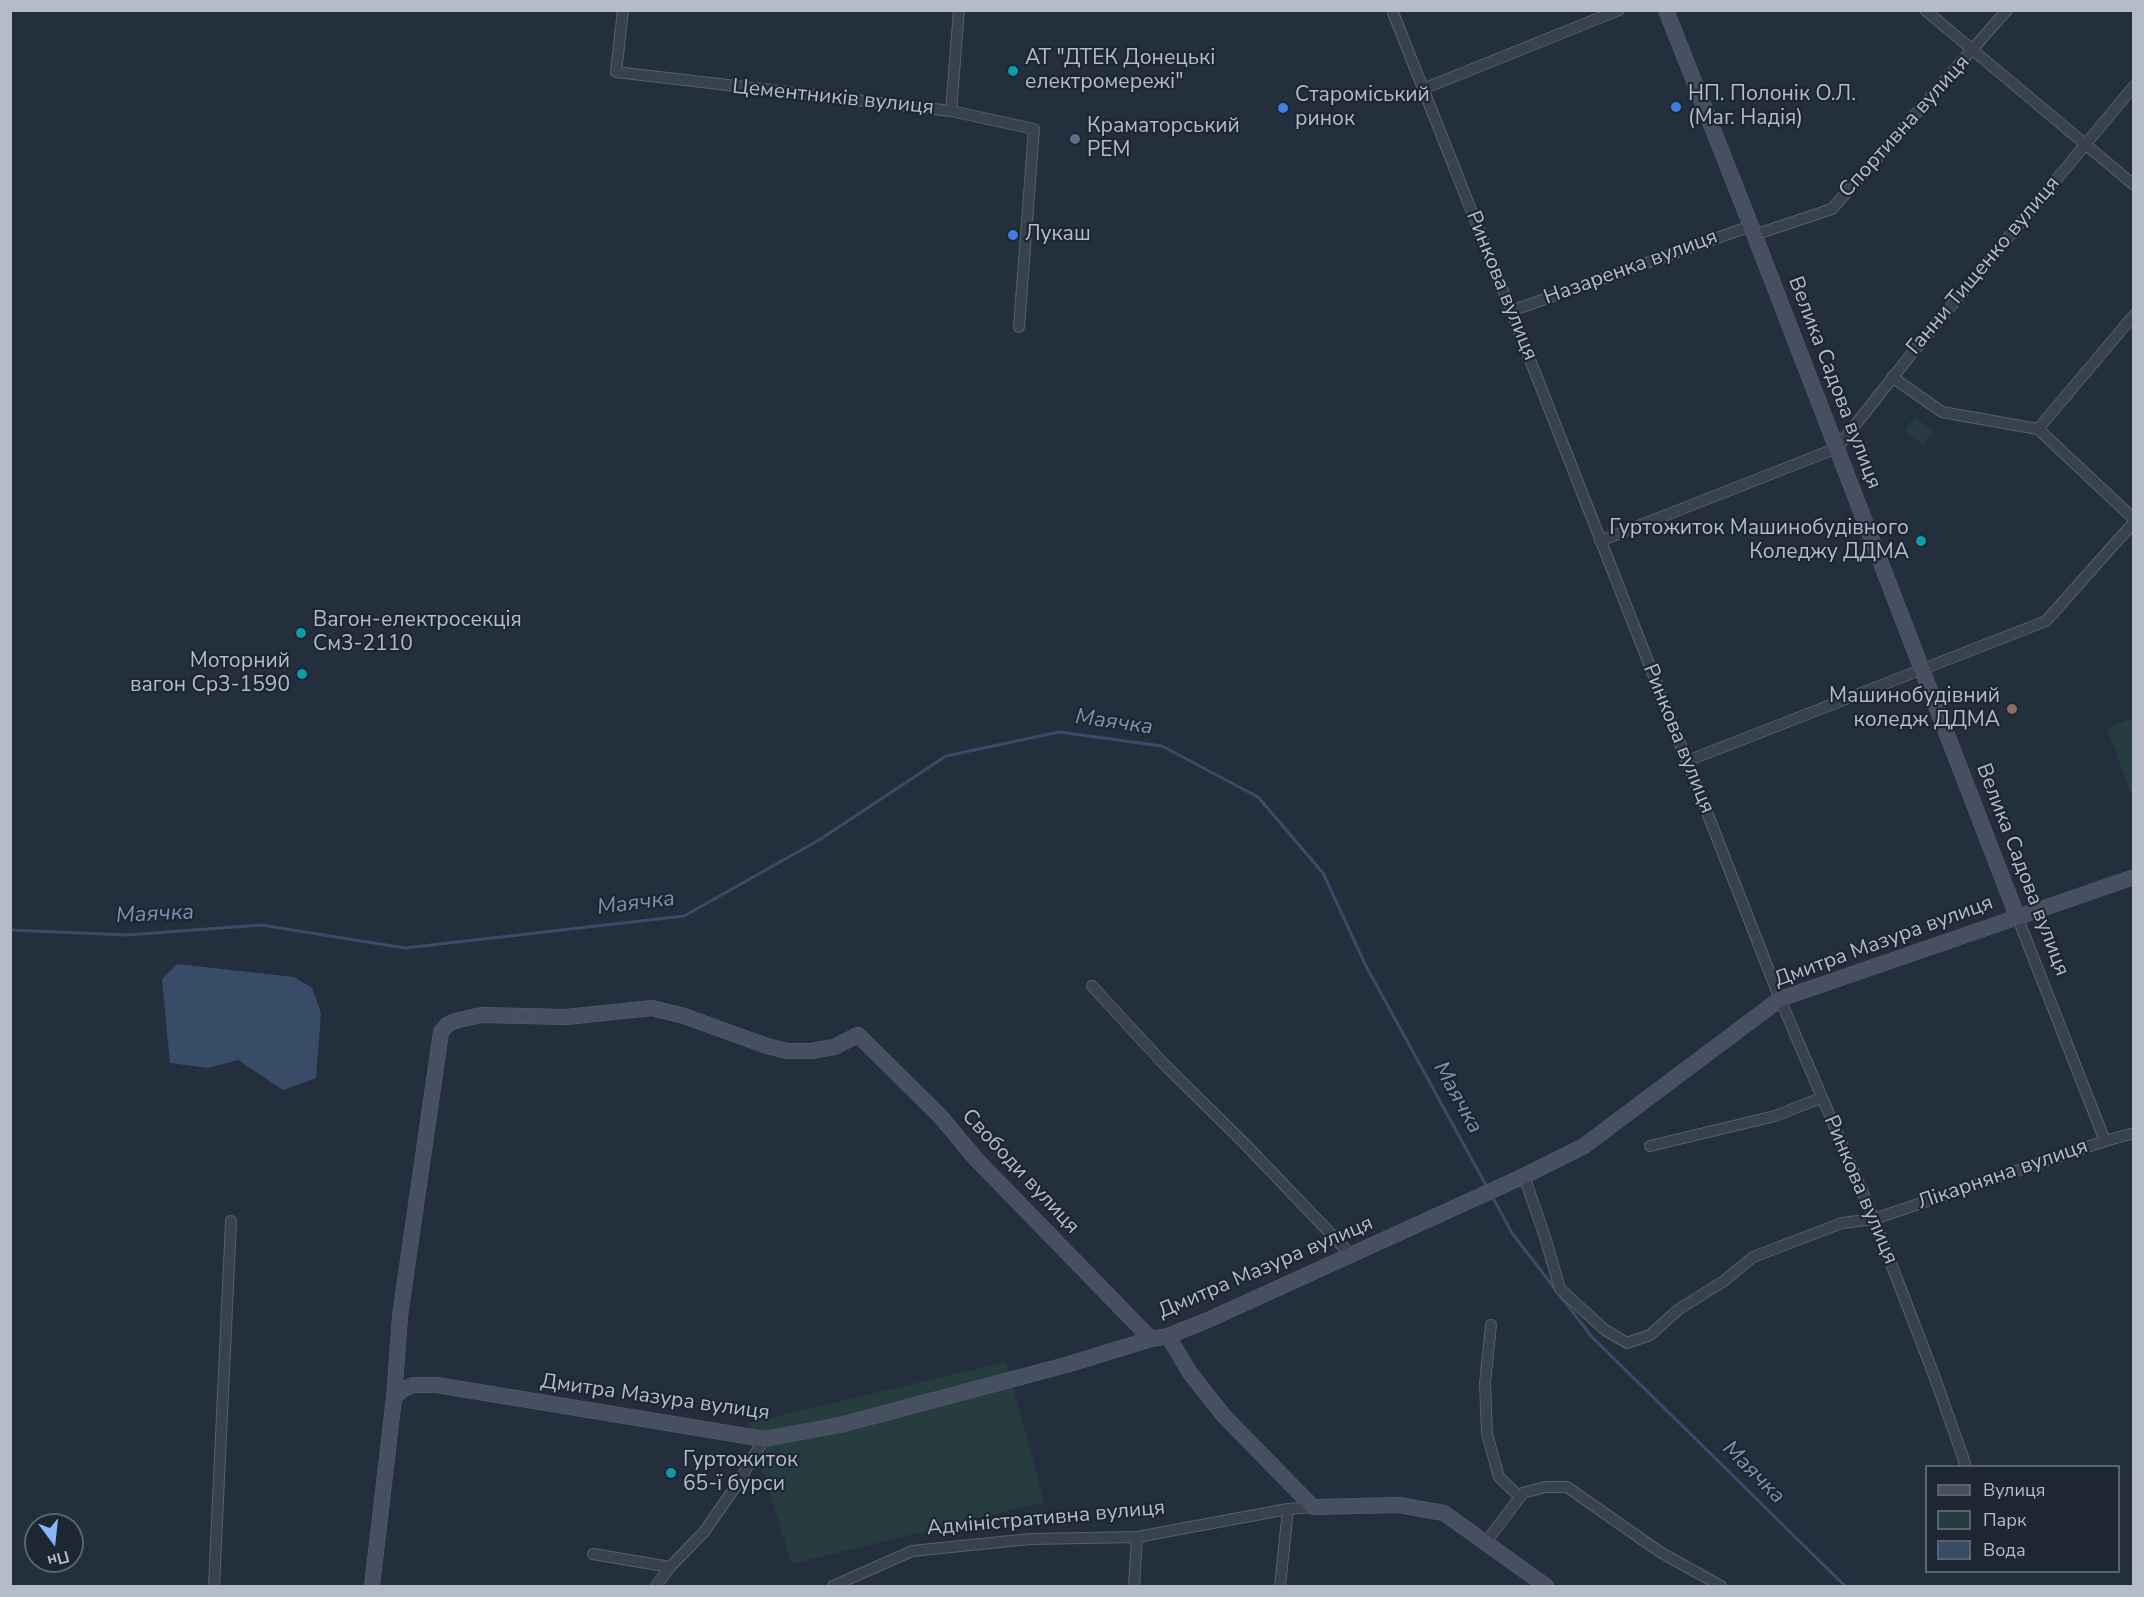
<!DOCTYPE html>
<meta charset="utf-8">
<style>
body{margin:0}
#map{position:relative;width:2144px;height:1597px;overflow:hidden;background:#242f3e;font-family:"Nunito Sans",sans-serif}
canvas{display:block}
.frame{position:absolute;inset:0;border:12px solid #b4bcc9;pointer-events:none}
.legend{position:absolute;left:1925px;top:1465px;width:195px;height:108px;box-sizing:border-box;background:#1d2633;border:2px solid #59626f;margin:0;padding:8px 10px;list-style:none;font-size:18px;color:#b4bcc9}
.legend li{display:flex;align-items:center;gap:12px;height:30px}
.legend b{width:30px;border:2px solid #59626f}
.north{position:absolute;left:24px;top:1513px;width:60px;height:60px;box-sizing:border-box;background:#1d2633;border:2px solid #59626f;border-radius:50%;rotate:165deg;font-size:16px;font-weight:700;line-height:24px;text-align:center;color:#b4bcc9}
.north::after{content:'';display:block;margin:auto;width:21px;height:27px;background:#8ab4f8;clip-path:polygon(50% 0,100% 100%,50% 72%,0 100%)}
</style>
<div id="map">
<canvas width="2144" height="1597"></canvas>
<div class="frame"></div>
<ul class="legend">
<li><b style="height:8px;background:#465061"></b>Вулиця</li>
<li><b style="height:16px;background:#263c3f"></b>Парк</li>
<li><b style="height:16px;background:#394c67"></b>Вода</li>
</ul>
<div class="north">Пн</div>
</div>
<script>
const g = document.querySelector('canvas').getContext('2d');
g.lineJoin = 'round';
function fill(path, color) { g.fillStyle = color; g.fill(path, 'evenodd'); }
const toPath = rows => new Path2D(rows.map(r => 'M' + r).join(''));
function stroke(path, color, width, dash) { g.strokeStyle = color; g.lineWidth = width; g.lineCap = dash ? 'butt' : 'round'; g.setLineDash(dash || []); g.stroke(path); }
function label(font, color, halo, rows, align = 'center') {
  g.font = font + ' "Nunito Sans",sans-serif'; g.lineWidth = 4.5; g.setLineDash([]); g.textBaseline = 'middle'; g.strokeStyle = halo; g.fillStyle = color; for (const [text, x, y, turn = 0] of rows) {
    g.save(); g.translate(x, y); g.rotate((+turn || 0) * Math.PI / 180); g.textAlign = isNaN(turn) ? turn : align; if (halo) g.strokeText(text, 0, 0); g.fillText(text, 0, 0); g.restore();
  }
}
fill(toPath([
 [1915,417,1933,432,1923,445,1904,430],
 [2133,718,2134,799,2133,799,2107,728],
 [1006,1362,1044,1502,792,1564,748,1423]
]), '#263c3f');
fill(toPath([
 [177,964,294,977,312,988,321,1013,316,1078,283,1090,238,1060,208,1068,170,1063,162,979]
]), '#394c67');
stroke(toPath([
 [10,930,127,935,261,925,405,948,684,916,819,840,946,756,1059,732,1162,746,1258,797,1323,873,1366,966,1487,1187],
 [1492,1196,1512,1233,1592,1337,1845,1586]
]), '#394c67', 3);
const street = toPath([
 [623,10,616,72,951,111,1034,129,1019,327],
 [1392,10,1511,311,1780,999,1874,1219,1935,1378,1966,1466],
 [1925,10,2134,185],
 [1423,89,1619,10],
 [951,111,959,10],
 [1754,235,1832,209,2007,10],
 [1511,311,1751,226],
 [1892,377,1942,412,2038,429],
 [2038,429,2134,315],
 [2038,429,2134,519],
 [1600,541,1837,448,1909,357,2134,86],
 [1687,761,2046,621,2134,522],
 [2017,916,2105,1141],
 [1092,986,1163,1063,1246,1145,1351,1255],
 [1650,1146,1775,1116,1821,1098],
 [1524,1176,1545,1237,1560,1289,1605,1330,1627,1343,1650,1335,1679,1309,1724,1281,1753,1257,1842,1223,1874,1219,2105,1141,2134,1133],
 [1520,1497,1523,1493,1545,1487,1567,1487,1660,1552,1721,1586],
 [1486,1542,1520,1497,1499,1477,1487,1434,1485,1383,1491,1325],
 [593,1554,670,1567,704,1532,736,1486,764,1439],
 [214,1586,231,1221],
 [656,1586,670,1567],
 [833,1586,912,1551,1030,1539,1137,1537,1288,1509,1313,1507],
 [1134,1586,1137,1537],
 [1280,1586,1288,1509]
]);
const secondary = toPath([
 [1666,10,1751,226,2017,916],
 [1168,1336,1190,1373,1224,1416,1313,1507,1399,1505,1444,1513,1546,1586],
 [394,1398,402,1390,413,1385,437,1385,764,1439,840,1425,1066,1365,1151,1339,1168,1336,1208,1320,1524,1176,1584,1146,1780,999,2134,877],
 [372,1586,394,1398,400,1316,441,1032,447,1025,455,1021,481,1015,566,1017,652,1008,684,1016,767,1046,787,1051,811,1051,834,1047,858,1035,940,1116,976,1159,1151,1339]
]);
stroke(street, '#565f6c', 12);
stroke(secondary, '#565f6c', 16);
stroke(street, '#38414e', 10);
stroke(secondary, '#465061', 15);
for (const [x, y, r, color] of [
 [1013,71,6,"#0f9aa8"],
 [1676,107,6,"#3f7fe0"],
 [1283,108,6,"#3f7fe0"],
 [1075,139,6,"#5c6f8a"],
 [1013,235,6,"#3f7fe0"],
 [1921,541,6,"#0f9aa8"],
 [301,633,6,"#0f9aa8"],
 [302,674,6,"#0f9aa8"],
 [2012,709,6,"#8d6e63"],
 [671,1473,6,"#0f9aa8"]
]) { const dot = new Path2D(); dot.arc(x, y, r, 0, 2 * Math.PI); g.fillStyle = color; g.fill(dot); stroke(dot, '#1d2633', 2); }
label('21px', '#b4bcc9', '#1d2633', [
 ["АТ \"ДТЕК Донецькі",1025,59],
 ["електромережі\"",1025,83],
 ["НП. Полонік О.Л.",1688,95],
 ["(Маг. Надія)",1688,119],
 ["Староміський",1295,96],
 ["ринок",1295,120],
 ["Краматорський",1087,127],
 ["РЕМ",1087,151],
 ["Лукаш",1025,235],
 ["Гуртожиток Машинобудівного",1909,529,"right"],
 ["Коледжу ДДМА",1909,553,"right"],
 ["Вагон-електросекція",313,621],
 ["См3-2110",313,645],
 ["Моторний",290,662,"right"],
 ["вагон Ср3-1590",290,686,"right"],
 ["Машинобудівний",2000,697,"right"],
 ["коледж ДДМА",2000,721,"right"],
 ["Гуртожиток",683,1461],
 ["65-ї бурси",683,1485]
], 'left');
label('21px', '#b4bcc9', '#1d2633', [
 ["Цементників вулиця",833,98,6],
 ["Спортивна вулиця",1905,127,-48],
 ["Ганни Тищенко вулиця",1984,266,-50],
 ["Назаренка вулиця",1631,268,-20],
 ["Ринкова вулиця",1501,286,68],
 ["Велика Садова вулиця",1834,383,69],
 ["Ринкова вулиця",1678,739,68],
 ["Велика Садова вулиця",2022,870,69],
 ["Дмитра Мазура вулиця",1884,942,-20],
 ["Свободи вулиця",1020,1172,47],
 ["Лікарняна вулиця",2003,1175,-19],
 ["Ринкова вулиця",1860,1190,67],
 ["Дмитра Мазура вулиця",1266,1268,-23],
 ["Дмитра Мазура вулиця",655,1398,8],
 ["Адміністративна вулиця",1046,1519,-5]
]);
label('italic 22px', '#7c92b1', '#1d2633', [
 ["Маячка",1114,723,8],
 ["Маячка",636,904,-7],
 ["Маячка",155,915,-3],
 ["Маячка",1457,1098,61],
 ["Маячка",1753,1473,45]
]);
</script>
